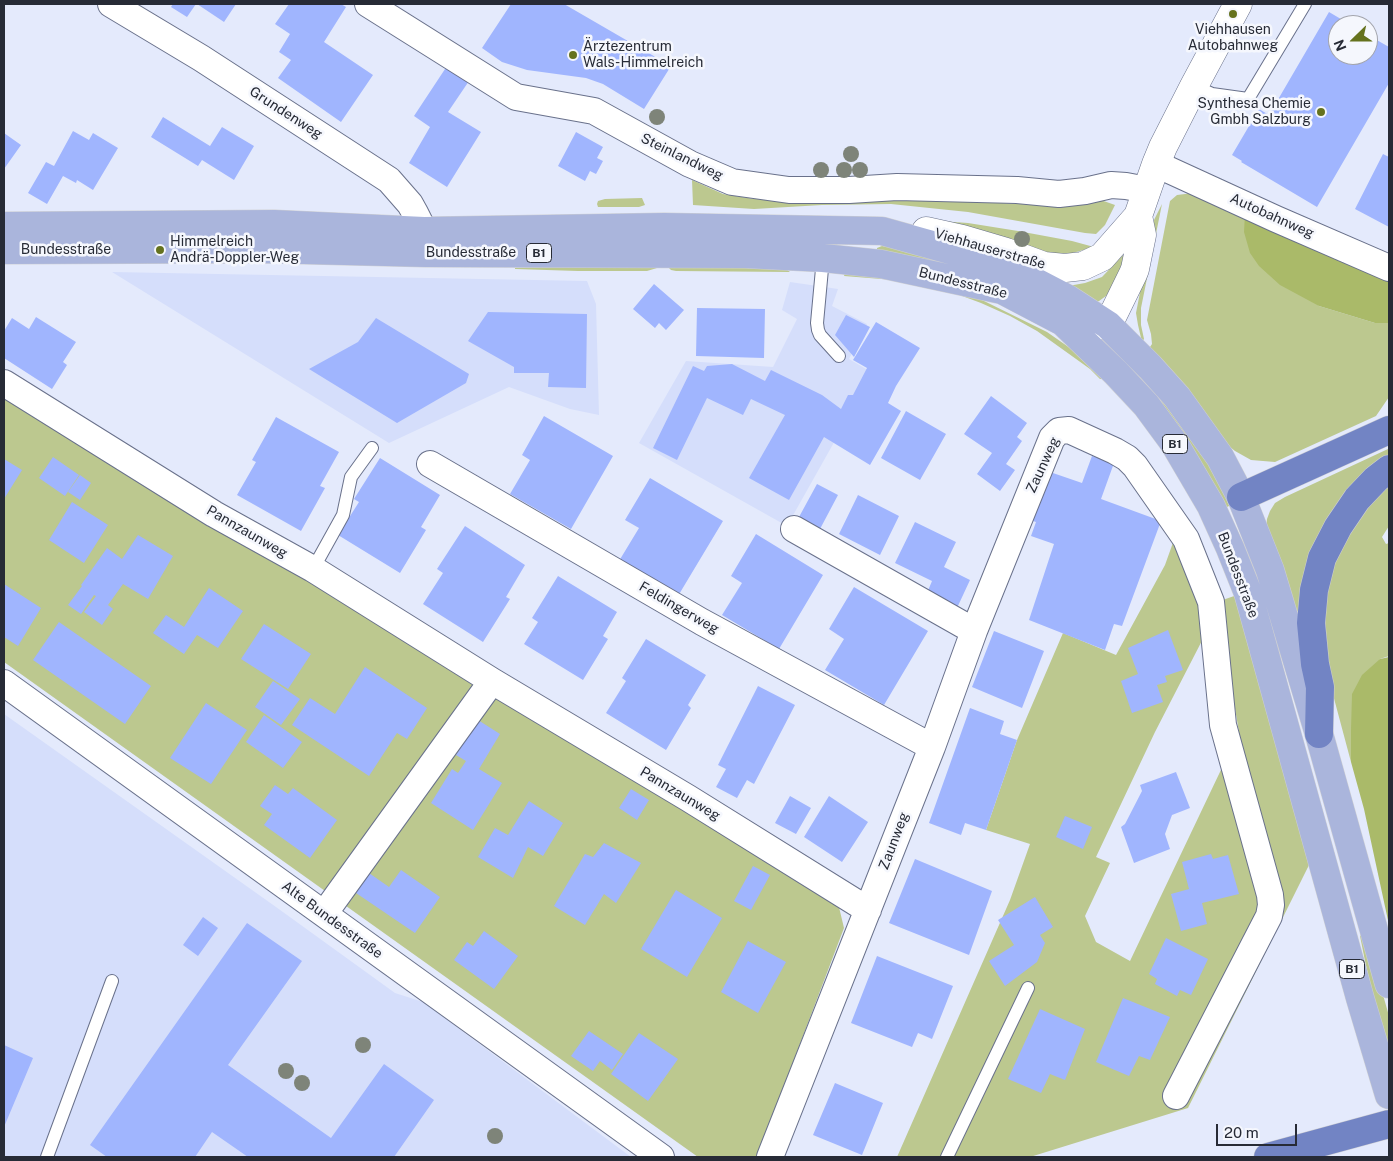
<!DOCTYPE html>
<meta charset="utf-8">
<style>
body{margin:0}
#map{position:relative;width:1393px;height:1161px;overflow:hidden;background:#e4eafc;font-family:"Public Sans",sans-serif}
canvas{display:block}
.frame{position:absolute;inset:0;border:5px solid #272b36;pointer-events:none}
.north{position:absolute;left:1328px;top:15px;width:50px;height:50px;box-sizing:border-box;background:#f5f7fd;border:1px solid #a3a5ad;border-radius:50%;rotate:248deg;font-size:14px;font-weight:700;line-height:20px;text-align:center;color:#272b36}
.north::after{content:'';display:block;margin:auto;width:18px;height:22px;background:#65721e;clip-path:polygon(50% 0,100% 100%,50% 72%,0 100%)}
.scale{position:absolute;left:1216px;top:1124px;width:81px;height:22px;box-sizing:border-box;border:2px solid #272b36;border-top:0;padding-left:6px;font-size:15px;line-height:18px;white-space:nowrap;color:#272b36;-webkit-text-stroke:4px #f5f7fd;paint-order:stroke}
</style>
<div id="map">
<canvas width="1393" height="1161"></canvas>
<div class="frame"></div>
<div class="north">N</div>
<div class="scale">20 m</div>
</div>
<script>
const g = document.querySelector('canvas').getContext('2d');
g.lineJoin = 'round';
function fill(path, color) { g.fillStyle = color; g.fill(path, 'evenodd'); }
const toPath = rows => new Path2D(rows.map(r => 'M' + r).join(''));
function stroke(path, color, width, dash) { g.strokeStyle = color; g.lineWidth = width; g.lineCap = dash ? 'butt' : 'round'; g.setLineDash(dash || []); g.stroke(path); }
function label(font, color, halo, rows, align = 'center') {
  g.font = font + ' "Public Sans",sans-serif'; g.lineWidth = 5; g.setLineDash([]); g.textBaseline = 'middle'; g.strokeStyle = halo; g.fillStyle = color; for (const [text, x, y, turn = 0] of rows) {
    g.save(); g.translate(x, y); g.rotate((+turn || 0) * Math.PI / 180); g.textAlign = isNaN(turn) ? turn : align; if (halo) g.strokeText(text, 0, 0); g.fillText(text, 0, 0); g.restore();
  }
}
fill(toPath([
 [112,272,587,281,596,304,599,415,570,409,509,387,389,443],
 [790,282,838,289,832,306,867,324,849,359,873,373,787,526,639,443,686,361,773,367,797,319,782,310],
 [4,714,276,907,395,993,423,1002,631,1157,4,1157]
]), '#d5defb');
fill(toPath([
 [692,180,723,194,754,199,804,200,924,199,1060,206,1098,199,1115,205,1105,225,1096,234,1085,233,968,212,891,204,822,205,754,209,693,205],
 [1193,193,1245,214,1319,306,1375,323,1389,323,1389,397,1376,416,1275,462,1251,460,1235,451,1224,442,1148,350,1152,344,1151,334,1147,320,1170,201,1177,195],
 [642,198,645,205,639,207,598,207,597,204,598,201,605,199],
 [1162,204,1141,308,1141,325,1144,339,1142,342,1138,325,1136,313,1154,220],
 [940,221,968,223,1018,231,1072,241,1094,247,1069,254,1032,254],
 [882,246,893,247,952,264,899,257,877,250,877,248],
 [1123,255,1126,257,1125,262,1111,289,1106,296,1099,301,1091,302,1068,286,1085,283,1102,277],
 [655,265,657,268,647,271,578,271,515,269,515,268,572,266],
 [670,266,786,269,790,272,676,271,671,270,669,268],
 [848,270,943,287,982,300,1047,332,1080,355,1105,379,1100,379,1090,369,1037,331,1010,316,981,303,946,290,894,280,844,276,845,273],
 [1134,363,1174,407,1232,501,1229,506,1225,508,1126,371],
 [4,396,838,903,844,928,757,1157,698,1157,4,662],
 [1388,449,1389,451,1389,457,1299,610,1297,612,1266,528,1267,519,1270,511,1275,503,1285,497],
 [1389,482,1389,526,1382,537,1386,544,1389,543,1389,656,1380,659,1351,730,1351,762,1324,661,1322,608,1334,557,1358,515],
 [1175,537,1208,629,1155,732,1096,857,1110,863,1085,916,1096,942,1130,961,1239,732,1217,602,1237,595,1310,863,1188,1108,1030,1157,897,1157,1010,900,1030,844,986,830,1017,740,1063,633,1116,655,1165,565],
 [1363,934,1366,935,1389,1016,1389,1057,1377,1016,1365,961,1360,936]
]), '#bcc88f');
fill(toPath([
 [1245,214,1389,281,1389,323,1375,323,1319,306,1280,285,1259,266,1250,253,1244,232],
 [1389,657,1389,925,1364,809,1351,762,1351,730,1352,694,1362,675,1380,659]
]), '#aaba69');
fill(toPath([
 [173,4,196,4,187,17,171,7],
 [197,4,236,4,224,22],
 [289,4,341,4,346,7,324,42,373,75,341,122,278,78,291,60,279,52,290,34,275,24],
 [511,4,564,4,671,66,644,109,603,84,586,78,527,70,502,62,482,48],
 [1329,12,1351,25,1338,25,1338,55,1368,55,1368,35,1389,47,1389,83,1317,207,1241,162,1242,161,1232,155,1259,109,1269,115],
 [447,66,469,81,448,112,481,132,447,187,409,163,430,127,414,116],
 [163,117,210,146,222,127,254,146,234,180,202,160,198,166,151,137],
 [73,131,89,140,93,133,118,148,93,190,77,180,76,183,63,176,47,204,28,193,46,162,54,166],
 [576,132,603,147,597,158,603,161,596,174,590,171,585,181,558,166],
 [4,133,21,145,4,169],
 [1383,154,1389,157,1389,227,1355,209],
 [654,284,684,310,666,330,659,323,655,328,633,309],
 [697,308,765,309,764,358,696,356],
 [488,312,587,314,586,388,548,387,549,373,514,373,514,367,468,341],
 [846,315,870,327,854,357,835,335],
 [36,317,76,342,63,362,67,365,52,389,4,358,4,331,12,318,29,329],
 [376,318,469,374,466,383,397,423,309,369,358,342],
 [876,322,920,348,896,386,888,403,901,411,870,465,824,437,789,500,749,478,785,415,751,399,743,415,707,398,677,460,653,448,693,366,704,371,707,366,732,364,765,381,771,370,822,395,841,409,848,395,853,395,867,368,853,360],
 [991,396,1027,423,1017,437,1022,441,1006,464,1015,470,1000,491,977,474,992,453,964,434],
 [906,411,946,434,920,480,881,458],
 [544,416,613,456,571,529,510,494,530,460,522,455],
 [276,417,339,452,320,486,325,488,301,531,237,495,256,462,252,460],
 [1092,456,1114,463,1101,499,1161,521,1122,626,1114,624,1105,650,1029,620,1054,544,1031,536,1036,522,1033,521,1050,472,1082,483],
 [53,457,79,475,65,496,39,478],
 [380,458,440,495,421,527,426,530,400,573,338,535,359,502,354,499],
 [4,459,22,470,4,499],
 [80,475,91,483,80,500,68,492],
 [650,478,723,521,678,596,619,561,639,528,625,520],
 [817,484,838,495,820,529,799,517],
 [858,495,899,516,880,555,839,534],
 [72,502,108,525,84,563,49,540],
 [915,522,956,542,944,567,970,580,957,608,927,593,932,581,895,563],
 [465,526,525,565,506,597,510,599,483,642,423,604,443,573,437,569],
 [756,534,823,575,779,649,722,615,742,583,731,576],
 [138,535,173,556,148,599,123,584,108,605,113,609,102,625,84,612,96,596,94,595,81,614,68,605,82,586,81,585,107,548,122,559],
 [558,576,617,612,603,636,608,639,583,680,524,644,538,622,532,618],
 [4,584,41,608,18,646,4,637],
 [854,587,928,631,884,705,825,670,844,639,829,629],
 [209,588,243,611,218,648,197,635,184,654,153,633,166,615,184,627],
 [59,622,151,686,125,724,33,660],
 [264,624,311,654,288,689,241,659],
 [1168,630,1183,670,1165,676,1167,682,1157,685,1163,702,1132,713,1121,681,1138,674,1128,648],
 [994,631,1044,651,1022,708,972,687],
 [646,639,706,675,688,705,691,708,666,750,606,713,626,681,622,678],
 [365,667,427,708,407,739,397,733,369,776,292,725,310,698,335,714],
 [273,681,300,699,281,725,255,707],
 [758,686,795,705,754,784,747,780,737,798,716,787,726,769,718,765],
 [206,703,247,730,211,784,170,758],
 [970,708,1004,721,1000,734,1017,740,986,830,965,823,961,835,929,823],
 [264,715,302,742,283,768,246,742],
 [478,720,500,734,479,769,502,783,473,830,431,803,452,769,458,773,466,761,456,755],
 [1176,772,1190,808,1172,815,1165,834,1170,849,1134,863,1121,827,1125,824,1142,791,1140,785],
 [275,785,288,794,293,788,337,820,310,858,264,825,272,814,260,806],
 [631,789,649,800,637,820,619,808],
 [790,796,811,808,796,834,775,823],
 [829,796,868,822,842,862,804,837],
 [529,801,563,823,543,856,528,847,513,878,478,857,495,828,508,835],
 [1065,816,1092,827,1083,849,1056,837],
 [604,843,641,863,616,903,604,894,585,925,554,906,585,854,593,857],
 [1211,854,1213,859,1228,855,1239,894,1202,903,1207,924,1181,931,1171,894,1189,889,1182,862],
 [915,859,992,891,969,955,889,923],
 [753,866,770,875,751,910,734,901],
 [401,870,440,897,415,933,356,893,369,873,389,887],
 [676,890,722,918,687,977,641,949],
 [1035,897,1053,927,1040,935,1045,943,1037,962,1005,986,989,961,1014,945,998,920],
 [203,917,218,928,198,956,183,945],
 [247,923,302,961,228,1065,331,1138,384,1064,434,1100,394,1157,248,1157,212,1132,195,1157,107,1157,90,1145],
 [484,931,518,956,494,989,454,960,467,942,473,946],
 [1166,938,1208,959,1191,995,1180,990,1177,996,1155,984,1157,979,1149,974],
 [748,941,786,962,758,1013,721,992],
 [877,956,953,986,932,1039,918,1033,912,1047,851,1023],
 [1123,998,1170,1017,1150,1060,1139,1056,1129,1076,1096,1062],
 [1040,1009,1085,1029,1065,1080,1050,1074,1041,1093,1008,1079],
 [589,1031,623,1054,612,1070,600,1061,593,1071,571,1056],
 [639,1033,678,1059,648,1101,611,1074],
 [4,1045,33,1058,4,1127],
 [835,1083,883,1103,862,1155,813,1135]
]), '#a0b5fe');
const lane = toPath([
 [1194,86,1212,94,1248,99,1305,4],
 [823,258,817,323,818,330,820,335,839,356],
 [313,569,343,515,351,477,372,448],
 [47,1157,112,981],
 [947,1157,1028,988]
]);
const street = toPath([
 [111,4,201,58,389,180,410,204,415,213,424,231,425,250],
 [368,4,516,97,594,111,690,164,732,182,789,190,849,190,897,187,1017,190,1059,194,1085,191,1111,185,1126,186,1147,190],
 [1156,164,1276,219,1389,268],
 [4,383,214,514,313,569,492,681,688,798,868,910],
 [430,464,702,622,932,747],
 [794,529,974,631],
 [4,683,661,1157],
 [324,914,492,681],
 [770,1157,932,747,974,631,1052,438,1059,431,1069,430,1115,451,1127,458,1135,466,1186,539,1211,602,1223,725,1270,895,1271,905,1269,916,1176,1096]
]);
const secondary = toPath([
 [926,231,962,239,1006,252,1044,266,1065,268,1083,266,1102,257,1138,216,1156,164,1163,147,1194,86,1238,4],
 [1084,325,1108,325,1133,274,1135,269,1142,235,1138,216]
]);
const primary = toPath([
 [4,226,274,224,424,231,664,227,882,231,975,257,1022,275,1068,299,1108,325,1150,367,1177,397,1220,457,1241,497,1270,570,1319,734,1389,984],
 [4,250,263,249,426,253,745,254,823,258,881,264,1002,290,1063,322,1116,373,1146,405,1174,443,1211,506,1230,548,1248,593,1360,998,1389,1095]
]);
const highway = toPath([
 [1241,497,1389,430],
 [1319,734,1320,687,1315,664,1311,623,1314,590,1322,558,1338,527,1357,499,1376,479,1389,469],
 [1268,1157,1389,1124]
]);
stroke(lane, '#69718b', 14);
stroke(street, '#69718b', 28);
stroke(secondary, '#69718b', 29);
stroke(primary, '#cfd0d3', 29);
stroke(highway, '#cfd0d3', 29);
stroke(lane, '#fff', 12);
stroke(street, '#fff', 26);
stroke(secondary, '#fff', 28);
stroke(primary, '#aab5dc', 28);
stroke(highway, '#7284c4', 28);
g.fillStyle = '#7e8479';
for (const [x, y] of [
 [657,117],
 [851,154],
 [821,170],
 [844,170],
 [860,170],
 [1022,239],
 [363,1045],
 [286,1071],
 [302,1083],
 [495,1136]
]) { g.beginPath(); g.arc(x, y, 8, 0, 2 * Math.PI); g.fill(); }
for (const [x, y, r, color] of [
 [1233,14,5,"#65721e"],
 [573,55,5,"#65721e"],
 [1321,112,5,"#65721e"],
 [160,250,5,"#65721e"]
]) { const dot = new Path2D(); dot.arc(x, y, r, 0, 2 * Math.PI); g.fillStyle = color; g.fill(dot); stroke(dot, '#f5f7fd', 2); }
for (const [x, y, w] of [
 [539,253,25],
 [1175,444,25],
 [1352,969,25]
]) { const box = new Path2D(); box.roundRect(x - w / 2, y - 9.5, w, 19, 4); g.fillStyle = '#f5f7fd'; g.fill(box); stroke(box, '#272b36', 1); }
label('bold 12px', '#272b36', null, [
 ["B1",539,253],
 ["B1",1175,444],
 ["B1",1352,969]
]);
label('14px', '#272b36', '#f5f7fd', [
 ["Viehhausen",1233,30,"center"],
 ["Autobahnweg",1233,46,"center"],
 ["Ärztezentrum",583,47],
 ["Wals-Himmelreich",583,63],
 ["Synthesa Chemie",1311,104,"right"],
 ["Gmbh Salzburg",1311,120,"right"],
 ["Himmelreich",170,242],
 ["Andrä-Doppler-Weg",170,258]
], 'left');
label('14px', '#272b36', '#f5f7fd', [
 ["Grundenweg",286,113,33],
 ["Steinlandweg",682,157,26],
 ["Autobahnweg",1272,216,24],
 ["Viehhauserstraße",990,249,16],
 ["Bundesstraße",66,250],
 ["Bundesstraße",471,253],
 ["Bundesstraße",963,283,14],
 ["Zaunweg",1043,465,-65],
 ["Pannzaunweg",247,532,30],
 ["Bundesstraße",1238,575,69],
 ["Feldingerweg",679,608,30],
 ["Pannzaunweg",680,794,31],
 ["Zaunweg",894,841,-69],
 ["Alte Bundesstraße",332,920,36]
]);
</script>
